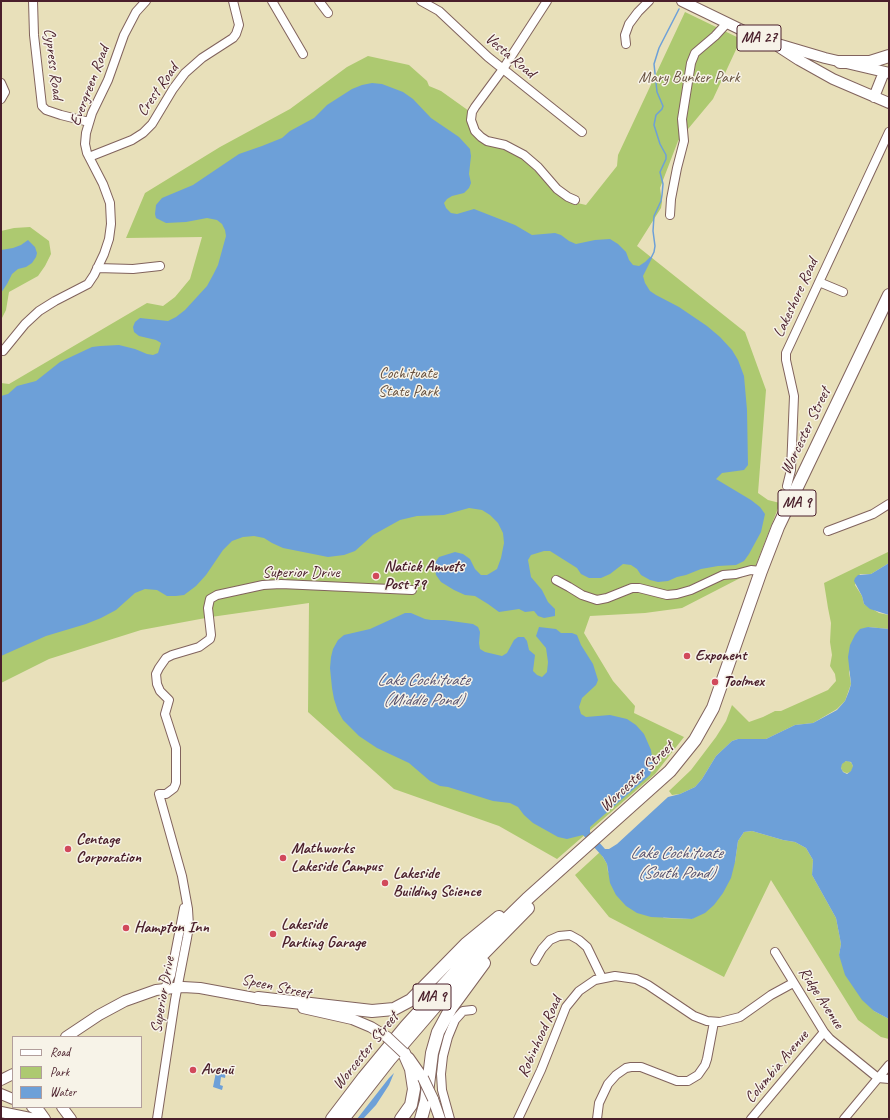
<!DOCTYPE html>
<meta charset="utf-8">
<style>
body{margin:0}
#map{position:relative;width:890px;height:1120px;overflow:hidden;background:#e8e0ba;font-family:Caveat,sans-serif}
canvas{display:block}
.frame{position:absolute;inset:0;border:2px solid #4a1f2b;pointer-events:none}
.legend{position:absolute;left:12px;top:1036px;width:130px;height:72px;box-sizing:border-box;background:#f7f3e8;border:1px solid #b29e9c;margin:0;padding:5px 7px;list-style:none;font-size:12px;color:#4a1f2b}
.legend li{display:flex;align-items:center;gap:8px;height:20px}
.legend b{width:20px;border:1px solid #b29e9c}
</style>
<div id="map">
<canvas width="890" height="1120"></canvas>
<div class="frame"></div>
<ul class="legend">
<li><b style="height:5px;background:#fff"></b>Road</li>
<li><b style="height:11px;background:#adc970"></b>Park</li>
<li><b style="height:11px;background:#6da0d8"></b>Water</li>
</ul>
</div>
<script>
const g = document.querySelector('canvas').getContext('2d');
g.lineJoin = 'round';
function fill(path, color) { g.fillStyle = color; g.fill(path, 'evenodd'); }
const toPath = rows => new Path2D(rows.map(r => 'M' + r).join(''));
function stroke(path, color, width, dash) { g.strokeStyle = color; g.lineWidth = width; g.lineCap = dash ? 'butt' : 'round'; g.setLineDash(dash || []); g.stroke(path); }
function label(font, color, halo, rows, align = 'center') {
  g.font = font + ' Caveat,sans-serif'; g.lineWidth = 3; g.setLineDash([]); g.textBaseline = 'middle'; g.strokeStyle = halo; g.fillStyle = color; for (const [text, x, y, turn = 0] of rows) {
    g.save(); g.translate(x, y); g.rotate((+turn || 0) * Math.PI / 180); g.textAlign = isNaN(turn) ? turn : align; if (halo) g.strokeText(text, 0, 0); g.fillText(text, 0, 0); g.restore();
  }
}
fill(toPath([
 [685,12,741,39,713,99,678,141,660,188,662,202,661,208,637,246,745,332,766,390,758,493,768,500,780,503,752,575,748,574,682,608,645,613,590,616,584,633,613,681,635,706,634,713,684,737,655,774,557,859,499,826,394,789,308,712,309,603,211,617,141,630,49,659,1,683,1,383,9,384,147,303,163,306,175,297,190,279,202,237,126,238,145,193,220,147,290,109,347,67,368,56,409,65,427,81,429,86,441,91,469,111,484,142,522,157,552,189,569,201,586,205,617,166,618,155],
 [30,227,49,241,51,254,45,266,38,276,9,292,6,310,1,320,1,231,14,228],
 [888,552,889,563,871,574,860,574,855,585,862,596,864,604,879,613,889,615,889,629,868,627,849,672,851,684,845,701,837,709,813,723,795,725,766,739,738,739,732,741,716,756,702,779,695,787,680,794,672,795,669,791,691,770,716,737,726,721,732,705,749,722,763,717,775,711,781,711,828,690,836,681,835,674,830,666,832,655,830,642,831,623,828,608,824,583],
 '841 767a6 6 0 1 1 12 0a6 6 0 1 1-12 0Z',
 [752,831,783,840,795,842,806,848,813,860,812,875,836,918,841,944,839,955,874,1011,889,1019,889,1039,881,1037,858,1020,771,880,724,977,609,917,575,875,600,852,607,864,608,872,664,918,692,919,735,862,738,841,744,832]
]), '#adc970');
fill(toPath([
 [372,83,382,84,403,92,413,99,431,118,459,137,470,149,471,156,469,174,471,183,469,188,464,193,452,196,447,199,444,203,446,208,451,213,457,214,474,209,515,225,532,235,555,233,561,235,569,241,576,244,595,240,610,239,618,244,626,252,629,260,633,265,639,266,645,262,650,257,652,258,643,276,645,283,650,291,656,295,679,307,707,326,720,337,732,350,738,360,744,376,747,410,748,465,744,470,722,473,716,479,751,500,760,507,765,514,761,532,749,554,744,561,736,565,718,566,701,569,686,575,677,577,668,581,658,582,650,580,641,575,637,569,631,565,623,564,610,574,601,578,589,578,581,574,577,568,550,551,544,551,531,555,528,560,531,577,542,590,548,602,555,609,555,616,544,618,538,616,534,611,525,612,519,609,499,612,488,604,475,596,465,595,454,590,441,582,436,575,434,564,439,557,455,552,463,554,470,559,475,569,481,575,487,575,497,569,501,558,504,543,503,533,498,523,490,515,482,510,469,508,444,515,417,516,400,520,373,535,355,551,344,555,328,557,283,548,272,543,264,538,254,536,243,537,232,541,223,550,206,575,196,586,184,595,176,596,167,596,157,590,145,589,135,593,116,610,101,618,86,624,46,636,1,656,1,396,8,394,17,386,36,381,60,362,92,347,100,346,119,345,135,349,147,354,153,355,158,353,161,343,156,340,139,336,134,332,133,327,135,322,140,318,168,321,176,317,185,310,207,286,213,275,218,265,226,236,225,230,222,224,217,220,207,218,186,222,166,223,156,218,155,214,156,205,162,198,193,185,239,154,262,146,282,138,290,131,314,118,327,105,352,89,362,85],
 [28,240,35,247,37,253,36,257,32,263,26,267,18,269,12,274,7,284,1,293,1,250,13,248,21,245],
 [889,563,889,615,870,609,864,604,862,596,854,581,855,578,858,575,871,574],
 [405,613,411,613,425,619,431,620,444,620,473,624,478,627,480,632,479,643,480,649,485,652,502,656,507,653,514,640,518,637,524,637,527,641,529,650,535,655,533,671,537,675,542,677,547,672,548,662,546,648,536,636,539,627,556,629,561,633,572,633,577,635,581,645,593,664,598,680,596,685,582,698,579,707,581,714,586,717,610,715,627,719,636,725,644,734,651,750,653,764,650,775,590,827,590,832,605,849,609,849,617,844,668,797,680,794,695,787,702,779,716,756,732,741,738,739,766,739,795,725,813,723,837,710,845,701,849,691,851,684,848,657,850,645,855,635,860,629,868,627,889,629,889,1019,874,1011,862,1000,845,975,839,955,841,944,836,918,812,875,813,860,806,848,795,842,783,840,752,831,744,832,738,841,735,862,731,878,723,893,714,905,705,913,692,919,651,917,637,913,626,906,616,895,610,883,607,864,603,857,583,835,567,839,558,837,533,823,524,815,518,807,510,803,493,801,448,787,440,786,430,781,409,763,377,748,359,736,343,720,338,711,334,699,332,688,330,668,331,657,333,649,338,640,344,635,370,629],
 [846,761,851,762,853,766,851,771,847,774,843,772,841,768,842,764],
 [216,1072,226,1073,225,1078,221,1077,220,1085,223,1086,222,1090,213,1087],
 [394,1073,389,1085,376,1105,363,1119,357,1119,389,1078]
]), '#6da0d8');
stroke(toPath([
 [651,258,654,252,655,246,653,231,654,216,661,201,662,195,663,184,660,172,666,159,666,155,660,144,654,125,656,115,662,109,663,106,657,92,654,64,659,48,679,9]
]), '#6da0d8', 1.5);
const minor = toPath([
 [33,1,34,35,42,106,46,110,61,115,89,122],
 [272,1,303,54],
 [319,1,328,13],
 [421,1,439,11,488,57,582,132],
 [547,1,503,69,475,107,472,112,471,120,475,131,481,137,487,141,505,145,524,155,538,167,557,189,568,197,575,200],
 [626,44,625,35,629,24,638,12,649,1],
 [1,83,5,92,1,99],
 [89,157,132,140,143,133,152,124,173,89,185,73,202,58,233,38,236,34,239,25,233,1],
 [670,215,671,199,677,168,684,141,682,119,691,63,695,53,715,36,727,23],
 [97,268,133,269,160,266],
 [819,282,843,292],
 [3,351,25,324,39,311,55,301,88,284,94,275,104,254,109,239,111,224,110,203,103,184,87,153,85,144,86,133,92,113,108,80,124,35,136,12,146,1],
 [787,486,791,470,794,396,786,360,786,353,889,132],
 [828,531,873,514,889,504],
 [556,580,569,587,582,595,597,600,607,598,632,588,639,588,667,595,677,594,691,590,723,575,736,574,751,570,761,571],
 [775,952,824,1032,830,1039,878,1078,889,1079],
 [535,961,542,949,550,940,559,936,570,935,579,940,587,947,602,978],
 [165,988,171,975,184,908],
 [157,1119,175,1000,187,938,189,926,188,909,182,876,159,794,166,794,174,788,176,783,176,748,165,714,169,700,160,691,157,684,156,674,159,668,166,658,172,655,199,647,210,639,211,635,208,608,210,599,217,595,263,585,281,584,412,590],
 [450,1119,442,1090,441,1074,443,1056,448,1037,455,1020,463,1011,472,1010],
 [518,1119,541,1070,566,1007,579,991,595,980,615,976,636,979,648,985,694,1016,707,1021,720,1022,740,1017,771,995,793,983],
 [597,1119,599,1103,608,1084,616,1075,626,1068,631,1067,641,1067,677,1081,688,1081,698,1075,705,1065,707,1059,714,1022],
 [751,1119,824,1032],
 [844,1119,889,1065]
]);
const major = toPath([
 [682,1,750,34,771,42,825,58,889,73],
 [779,47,799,60,833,79,889,103],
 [874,97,884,72],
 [303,1008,352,1019,371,1027,387,1037],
 [66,1037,99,1015,125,1001,156,990,183,987,200,988,265,1000],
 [409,1058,423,1078],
 [1,1080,13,1074],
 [1,1094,13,1099],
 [433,1099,440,1119],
 [32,1107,40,1112,45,1119],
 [62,1107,71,1119],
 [1,1112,35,1119]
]);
const highway = toPath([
 [840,62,870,62,889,56],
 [258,998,372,1011,394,1009,411,1000,466,944,499,917],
 [332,1119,364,1077,406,1026,480,945,527,899,670,771,695,740,713,708,761,571,778,527,889,295],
 [343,1119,390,1059,433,1009,477,960,528,908],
 [401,1119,411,1105,414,1089,411,1069,404,1053],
 [421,1119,426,1101,432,1053,438,1032,451,1008,484,963]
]);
stroke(minor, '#81635d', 10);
stroke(major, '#81635d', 12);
stroke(highway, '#81635d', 14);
stroke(minor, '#fff', 8);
stroke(major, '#fff', 10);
stroke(highway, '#fff', 12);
const majorBridge = toPath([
 [387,1037,404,1053],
 [423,1078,433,1099]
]);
stroke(majorBridge, '#81635d', 12, []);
stroke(majorBridge, '#fff', 10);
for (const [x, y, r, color] of [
 [376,576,4,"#d1495b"],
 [687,656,4,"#d1495b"],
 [715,682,4,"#d1495b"],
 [68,849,4,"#d1495b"],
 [283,858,4,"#d1495b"],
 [385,883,4,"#d1495b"],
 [126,928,4,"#d1495b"],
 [273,934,4,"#d1495b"],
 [193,1070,4,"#d1495b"]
]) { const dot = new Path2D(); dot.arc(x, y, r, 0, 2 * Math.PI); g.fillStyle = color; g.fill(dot); stroke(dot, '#f7f3e8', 1.5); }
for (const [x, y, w] of [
 [759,38,44],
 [797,503,38],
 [432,997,38]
]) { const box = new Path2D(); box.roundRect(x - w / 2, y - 13, w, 26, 3); g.fillStyle = '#f7f3e8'; g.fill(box); stroke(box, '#4a1f2b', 1); }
label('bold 15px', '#4a1f2b', null, [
 ["MA 27",759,38],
 ["MA 9",797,503],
 ["MA 9",432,997]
]);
label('16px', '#4a1f2b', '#f7f3e8', [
 ["Vesta Road",510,56,40],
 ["Cypress Road",53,64,83],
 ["Evergreen Road",90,86,-69],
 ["Crest Road",158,90,-55],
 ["Lakeshore Road",796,298,-65],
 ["Worcester Street",806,431,-64],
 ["Superior Drive",301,573],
 ["Worcester Street",637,777,-43],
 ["Speen Street",276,987,12],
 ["Superior Drive",163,995,-80],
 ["Ridge Avenue",821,998,57],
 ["Robinhood Road",540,1037,-66],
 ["Worcester Street",366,1051,-51],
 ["Columbia Avenue",777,1067,-50]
]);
label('16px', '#685240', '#f7f3e8', [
 ["Mary Bunker Park",689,78],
 ["Cochituate",408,374],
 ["State Park",408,392]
]);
label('bold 16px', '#4a1f2b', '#f7f3e8', [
 ["Natick Amvets",384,567],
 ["Post 79",384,585],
 ["Exponent",695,656],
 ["Toolmex",723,682],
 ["Centage",76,840],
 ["Corporation",76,858],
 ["Mathworks",291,849],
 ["Lakeside Campus",291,867],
 ["Lakeside",393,874],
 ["Building Science",393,892],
 ["Lakeside",281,925],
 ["Parking Garage",281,943],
 ["Hampton Inn",134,928],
 ["Avenū",201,1070]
], 'left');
label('italic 17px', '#585370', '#f7f3e8', [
 ["Lake Cochituate",423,681],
 ["(Middle Pond)",423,701],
 ["Lake Cochituate",676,854],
 ["(South Pond)",676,874]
]);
</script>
